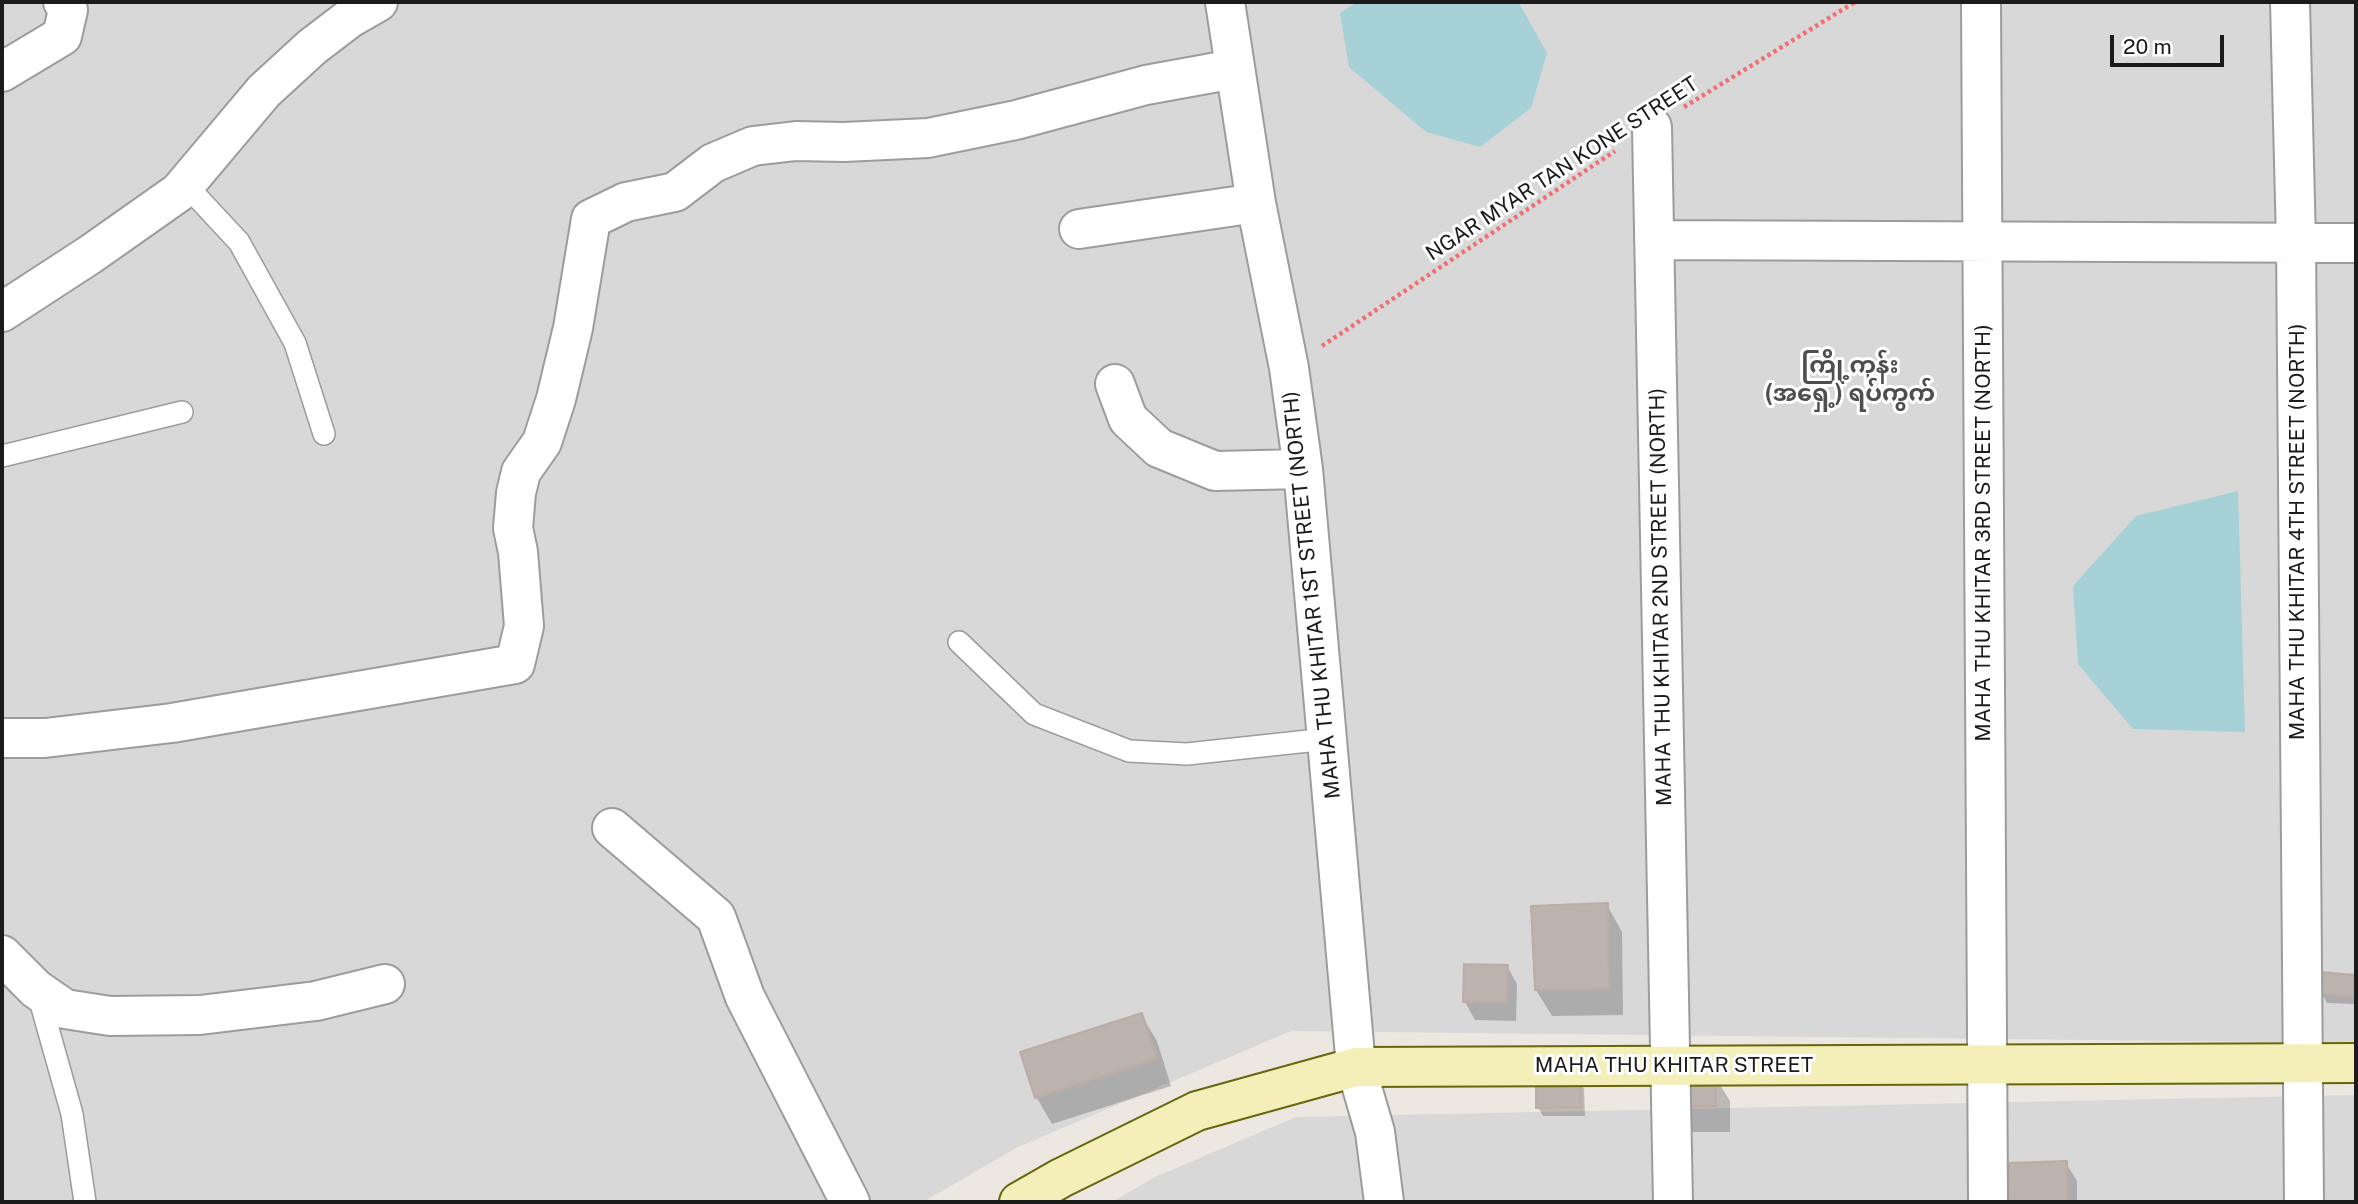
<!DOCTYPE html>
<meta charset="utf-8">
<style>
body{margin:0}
#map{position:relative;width:2358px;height:1204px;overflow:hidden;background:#ece7e1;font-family:"Public Sans",sans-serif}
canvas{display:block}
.frame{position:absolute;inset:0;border:4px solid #1b1b1b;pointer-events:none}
.scale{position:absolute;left:2110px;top:35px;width:114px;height:32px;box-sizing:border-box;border:4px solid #1b1b1b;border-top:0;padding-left:9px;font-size:21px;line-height:24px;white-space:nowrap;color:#1b1b1b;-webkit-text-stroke:5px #fff;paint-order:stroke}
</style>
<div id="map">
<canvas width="2358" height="1204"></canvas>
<div class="frame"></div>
<div class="scale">20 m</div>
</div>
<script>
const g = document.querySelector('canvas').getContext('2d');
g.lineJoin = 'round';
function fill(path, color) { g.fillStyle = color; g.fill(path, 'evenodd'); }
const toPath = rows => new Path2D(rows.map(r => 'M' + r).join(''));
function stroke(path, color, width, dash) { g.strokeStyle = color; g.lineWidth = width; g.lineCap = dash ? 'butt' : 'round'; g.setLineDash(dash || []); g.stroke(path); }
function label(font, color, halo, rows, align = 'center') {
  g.font = font + ' "Public Sans","Noto Sans Myanmar",sans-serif'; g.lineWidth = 6; g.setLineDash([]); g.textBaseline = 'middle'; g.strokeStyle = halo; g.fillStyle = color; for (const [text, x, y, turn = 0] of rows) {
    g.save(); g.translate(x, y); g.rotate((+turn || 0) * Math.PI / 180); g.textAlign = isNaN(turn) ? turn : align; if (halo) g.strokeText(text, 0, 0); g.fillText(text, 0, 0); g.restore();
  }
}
fill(toPath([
 [2,2,2356,2,2356,1043,1291,1031,1018,1147,923,1202,2,1202],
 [2356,1095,2356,1202,1112,1202,1155,1177,1296,1117]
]), '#d9d8d8');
fill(toPath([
 [1357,2,1521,2,1520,5,1547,53,1531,108,1480,147,1426,132,1349,67,1340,13],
 [2238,491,2245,732,2133,729,2078,664,2073,586,2136,516]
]), '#a5d1d7');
fill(toPath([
 [1607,905,1622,932,1623,1015,1552,1016,1536,990],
 [1507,966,1517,984,1516,1021,1475,1020,1465,1002],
 [2323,974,2356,977,2356,1004,2327,1003,2322,994],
 [1141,1015,1157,1041,1171,1086,1052,1124,1037,1098,1022,1053],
 [1662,1075,1714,1075,1730,1101,1730,1132,1679,1132],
 [1579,1080,1584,1089,1585,1116,1543,1116,1538,1107],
 [2066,1163,2077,1181,2077,1202,2011,1202,2010,1165]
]), '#0003');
const building = toPath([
 [1608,903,1609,989,1535,990,1531,906,1608,903],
 [1464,964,1508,965,1507,1003,1463,1002,1464,964],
 [2321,972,2356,975,2356,997,2320,994,2321,972],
 [1142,1013,1157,1059,1035,1098,1020,1052,1142,1013],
 [1715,1073,1716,1106,1661,1106,1661,1074,1715,1073],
 [1580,1078,1581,1107,1536,1108,1536,1079,1580,1078],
 [2067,1161,2068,1202,2009,1202,2008,1163,2067,1161]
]);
fill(building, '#bcb2ae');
stroke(building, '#bcaca5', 2);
const lane = toPath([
 [185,184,239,242,295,343,324,434],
 [2,456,182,412],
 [959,642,1034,714,1129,751,1187,754,1327,739],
 [38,993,72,1114,85,1202]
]);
const street = toPath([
 [1225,2,1256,203,1289,368,1303,469,1356,1067,1375,1132,1384,1202],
 [1981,2,1988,1202],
 [2290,2,2296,242,2304,1202],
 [2,72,62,36,68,10,63,2],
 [1652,127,1673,1202],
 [1079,229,1256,203],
 [1654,240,2356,243],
 [2,312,91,254,179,192,264,91,312,47,350,18,378,2],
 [1115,384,1128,419,1159,448,1215,471,1303,469],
 [2,738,45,738,172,723,515,664,524,626,518,552,513,528,516,493,521,472,542,442,556,399,573,328,591,219,626,202,675,192,713,163,753,146,796,141,844,142,928,138,1016,120,1146,85,1234,69],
 [612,828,716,917,745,997,850,1202],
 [2,955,36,989,65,1009,110,1016,200,1015,316,1001,385,984]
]);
const secondary = toPath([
 [1019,1202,1061,1178,1197,1111,1356,1067,2356,1063]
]);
stroke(lane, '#9c9c9c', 24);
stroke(street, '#9c9c9c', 42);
stroke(secondary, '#67660d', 42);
stroke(toPath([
 [1684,107,1855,2],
 [1322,346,1615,151]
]), '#ee7073', 4.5, [3.5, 3.5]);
stroke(lane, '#fff', 21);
stroke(street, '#fff', 38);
stroke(secondary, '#f4efb8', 38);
label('21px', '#1b1b1b', '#fff', [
 ["NGAR MYAR TAN KONE STREET",1562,169,-33],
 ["MAHA THU KHITAR 4TH STREET (NORTH)",2298,532,-90],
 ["MAHA THU KHITAR 3RD STREET (NORTH)",1984,533,-90],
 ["MAHA THU KHITAR 1ST STREET (NORTH)",1312,595,-96],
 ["MAHA THU KHITAR 2ND STREET (NORTH)",1661,597,-91],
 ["MAHA THU KHITAR STREET",1674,1066]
]);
label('bold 24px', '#4e4e4e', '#fff', [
 ["ကြို့ကုန်း",1850,366],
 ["(အရှေ့) ရပ်ကွက်",1850,394]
]);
</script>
